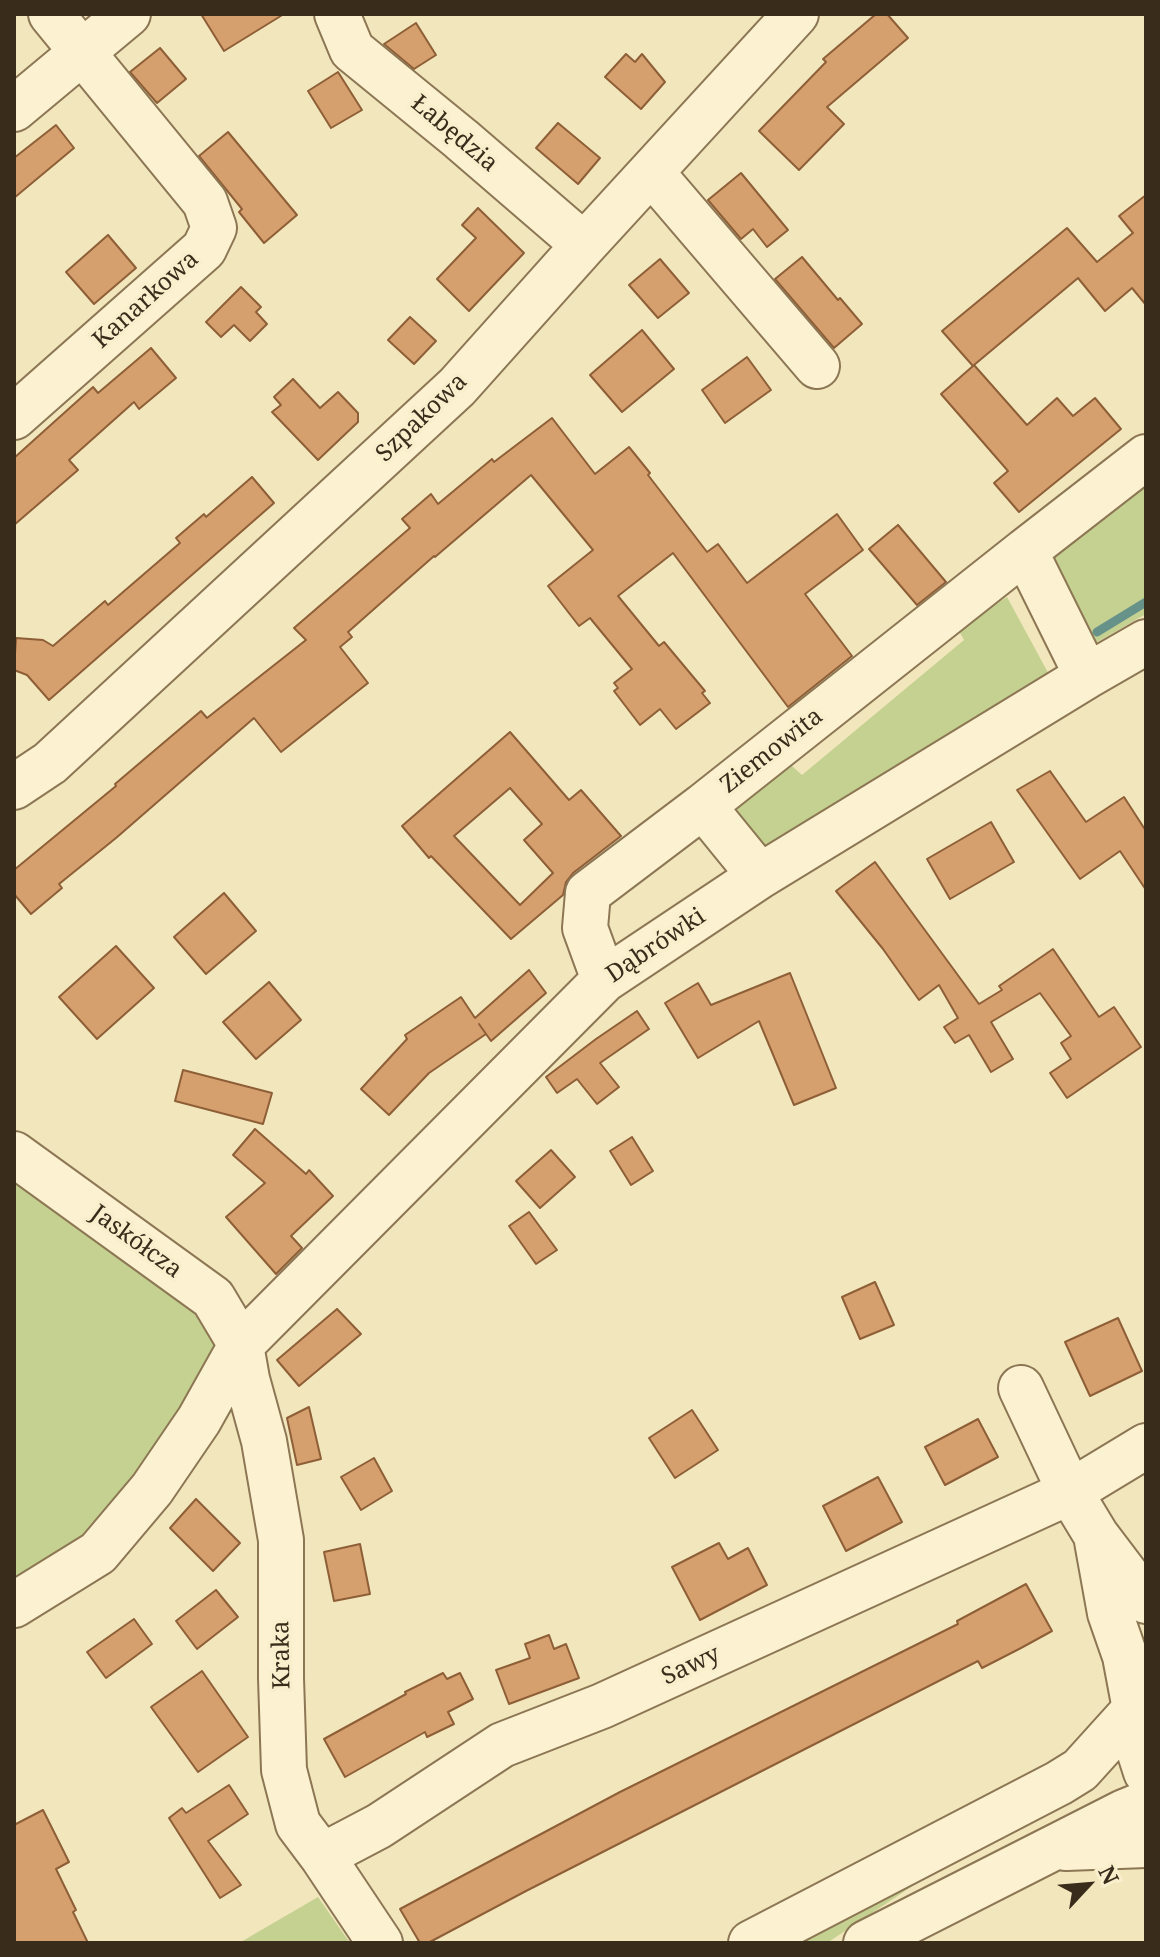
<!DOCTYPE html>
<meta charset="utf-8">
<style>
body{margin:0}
#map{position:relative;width:1160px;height:1957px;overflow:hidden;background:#f2e6bd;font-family:"Noto Serif",serif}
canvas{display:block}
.frame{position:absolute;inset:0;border:16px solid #392c1a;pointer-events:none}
.north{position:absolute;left:1048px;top:1845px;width:80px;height:80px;-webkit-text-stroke:6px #f9efcd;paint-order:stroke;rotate:64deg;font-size:22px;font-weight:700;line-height:32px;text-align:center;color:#392c1a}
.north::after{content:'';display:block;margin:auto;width:28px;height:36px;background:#392c1a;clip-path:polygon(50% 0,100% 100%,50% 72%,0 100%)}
</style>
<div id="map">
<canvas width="1160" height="1957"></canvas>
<div class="frame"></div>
<div class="north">N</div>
</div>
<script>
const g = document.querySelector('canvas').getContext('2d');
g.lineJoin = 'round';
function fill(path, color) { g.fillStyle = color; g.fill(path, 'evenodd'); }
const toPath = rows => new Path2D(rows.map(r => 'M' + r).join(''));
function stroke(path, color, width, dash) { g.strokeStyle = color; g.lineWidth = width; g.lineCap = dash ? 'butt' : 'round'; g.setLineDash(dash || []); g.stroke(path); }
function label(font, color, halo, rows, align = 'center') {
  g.font = font + ' "Noto Serif",serif'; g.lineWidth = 7; g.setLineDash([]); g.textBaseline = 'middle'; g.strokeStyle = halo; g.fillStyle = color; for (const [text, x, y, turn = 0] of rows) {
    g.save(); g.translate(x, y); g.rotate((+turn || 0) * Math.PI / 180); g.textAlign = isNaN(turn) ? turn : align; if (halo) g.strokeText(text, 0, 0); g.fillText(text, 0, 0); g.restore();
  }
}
fill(toPath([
 [1146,476,1146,614,1090,646,1051,553],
 [1007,597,1052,680,838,813,763,848,732,810,783,758,802,775,964,640,954,622,978,616],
 [14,1169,206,1315,219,1353,139,1494,14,1591],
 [941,1867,827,1943,784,1943],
 [318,1897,350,1943,239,1943]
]), '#c5d190');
stroke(toPath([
 [1097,632,1146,602]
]), '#67928a', 9);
const building = toPath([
 [201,14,284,14,224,51,201,14],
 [876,14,887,14,908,38,827,107,844,124,799,170,759,131,826,62,823,59,876,14],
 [416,23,436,55,414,69,384,44,416,23],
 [160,48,186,79,157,103,130,72,160,48],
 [626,54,635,62,642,54,665,82,641,109,605,77,626,54],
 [338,72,362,110,331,128,308,91,338,72],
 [558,123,600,158,578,184,536,148,558,123],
 [56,125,74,148,14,198,14,158,56,125],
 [228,132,297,215,264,243,239,212,242,209,199,156,228,132],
 [741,173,788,230,767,247,753,229,741,239,708,200,741,173],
 [1146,195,1146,305,1132,288,1105,311,1078,278,974,365,1027,425,1057,398,1073,416,1095,398,1121,429,1019,512,994,483,1008,471,941,394,973,366,942,331,1067,228,1097,262,1133,233,1119,216,1146,195],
 [478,208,524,253,469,311,437,279,476,238,462,225,478,208],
 [108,235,136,268,94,304,66,272,108,235],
 [802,257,838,300,840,298,862,324,834,348,775,279,802,257],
 [660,259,689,293,658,318,629,285,660,259],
 [241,287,261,307,256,312,267,324,250,341,234,325,221,337,206,322,241,287],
 [410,317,436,341,414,364,388,340,410,317],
 [642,330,674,369,622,412,590,375,642,330],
 [151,348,176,378,139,409,134,402,69,460,78,470,14,525,14,458,93,387,98,393,151,348],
 [747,357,771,390,725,423,702,390,747,357],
 [293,379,320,408,338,392,358,413,358,422,318,460,272,412,281,405,274,397,293,379],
 [552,418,595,474,629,447,650,473,648,475,707,552,718,544,747,583,837,514,863,550,805,594,852,656,788,707,673,553,618,596,659,646,664,642,705,691,702,693,710,703,676,729,660,709,640,725,614,691,618,688,614,683,632,669,590,618,579,626,548,586,593,550,531,475,435,557,434,556,348,632,352,637,340,647,368,683,281,752,254,718,116,838,59,884,62,888,31,914,14,894,14,870,116,786,115,784,201,711,207,718,306,640,294,628,410,528,402,519,431,494,438,504,492,459,494,462,552,418],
 [252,477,274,503,49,700,27,675,14,670,16,638,43,640,53,646,105,601,108,605,180,543,176,538,204,514,206,517,252,477],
 [898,525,946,582,917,605,869,549,898,525],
 [510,732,569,800,581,790,621,836,573,873,566,882,563,895,511,939,431,856,429,858,402,826,510,732],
 [510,788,542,824,524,840,553,873,520,905,454,836,510,788],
 [1050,771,1086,822,1124,797,1146,831,1146,890,1120,851,1080,879,1017,790,1050,771],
 [991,822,1014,862,950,899,927,859,991,822],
 [875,862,979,1004,1002,990,999,986,1053,949,1099,1017,1114,1007,1141,1047,1067,1098,1050,1073,1071,1059,1061,1043,1071,1036,1040,993,991,1022,1013,1059,991,1072,969,1035,955,1043,944,1027,958,1018,939,985,919,1000,883,949,836,891,875,862],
 [224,893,256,931,206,974,174,937,224,893],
 [116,946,154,988,97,1039,59,997,116,946],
 [529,970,546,993,491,1041,479,1024,486,1034,429,1073,389,1115,361,1089,407,1039,405,1035,461,997,475,1018,529,970],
 [790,973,836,1088,794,1105,759,1021,698,1058,665,1003,698,983,711,1005,790,973],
 [269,982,301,1020,256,1059,223,1022,269,982],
 [637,1011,649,1029,600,1063,619,1087,597,1104,577,1079,557,1093,546,1077,596,1039,637,1011],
 [183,1070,272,1093,263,1124,175,1101,183,1070],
 [255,1129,306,1174,309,1170,333,1196,291,1236,302,1248,276,1274,226,1217,265,1183,233,1155,255,1129],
 [632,1137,653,1171,631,1185,610,1151,632,1137],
 [551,1150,575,1177,540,1208,516,1181,551,1150],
 [529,1212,557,1250,536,1264,509,1226,529,1212],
 [875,1282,894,1325,860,1339,842,1297,875,1282],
 [337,1309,361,1334,299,1386,277,1360,337,1309],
 [1118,1318,1142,1371,1090,1396,1065,1342,1118,1318],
 [309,1407,321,1459,297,1465,287,1418,309,1407],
 [692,1410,718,1450,675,1478,649,1438,692,1410],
 [978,1419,998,1457,945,1485,925,1447,978,1419],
 [374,1458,392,1491,361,1510,341,1477,374,1458],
 [878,1477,902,1522,846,1551,823,1506,878,1477],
 [196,1499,240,1543,213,1571,170,1528,196,1499],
 [719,1543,728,1559,748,1548,767,1585,700,1620,672,1567,719,1543],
 [360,1544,370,1594,334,1601,324,1552,360,1544],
 [1026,1584,1052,1631,1021,1648,982,1668,978,1661,526,1891,428,1943,420,1943,400,1909,620,1792,958,1624,957,1621,1026,1584],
 [216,1590,238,1617,197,1649,176,1621,216,1590],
 [134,1619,152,1644,106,1678,87,1652,134,1619],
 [549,1635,554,1649,566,1644,579,1678,509,1704,496,1670,530,1658,525,1644,549,1635],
 [202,1671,248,1737,198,1772,151,1707,202,1671],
 [443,1673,447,1679,460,1673,473,1699,448,1712,454,1724,427,1737,425,1732,345,1777,324,1739,406,1694,405,1692,443,1673],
 [229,1785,248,1814,208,1841,241,1885,220,1898,169,1818,182,1808,186,1813,229,1785],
 [43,1810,69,1862,56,1869,76,1910,73,1912,88,1943,14,1943,14,1825,43,1810]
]);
fill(building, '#d5a06e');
stroke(building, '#8e5f37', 2);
const minor = toPath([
 [337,14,352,50,461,139,584,245],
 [14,109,128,14],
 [651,172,817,366],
 [14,417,204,249,214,228,205,202,51,14],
 [1087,676,1025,551,1146,457],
 [14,787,50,763,457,387,584,245,796,14],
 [703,806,760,876],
 [604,980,585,928,588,893,703,806,1025,551],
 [14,1154,213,1298,241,1345,247,1379,264,1441,281,1540,281,1678,284,1770,298,1824,322,1856,380,1943],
 [1021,1388,1070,1492,1096,1535,1146,1601],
 [1097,1541,1110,1613,1125,1656,1135,1709,1136,1741,1146,1772],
 [14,1605,98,1553,152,1489,199,1420,241,1345,604,980,760,876,1087,676,1146,642],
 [1066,1848,1146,1845],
 [322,1856,379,1826,502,1745,602,1706,1070,1492,1146,1446],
 [751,1943,1059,1783,1080,1770,1146,1697],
 [866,1943,1124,1812,1146,1803]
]);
stroke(minor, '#8c7654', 48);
stroke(minor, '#fcf2d1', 44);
label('24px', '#392c1a', '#f9efcd', [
 ["Łabędzia",454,134,40],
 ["Kanarkowa",146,300,-42],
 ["Szpakowa",422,418,-44],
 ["Ziemowita",772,751,-38],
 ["Dąbrówki",656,946,-34],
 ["Jaskółcza",136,1242,36],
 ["Kraka",282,1655,-91],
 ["Sawy",691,1666,-25]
]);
</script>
